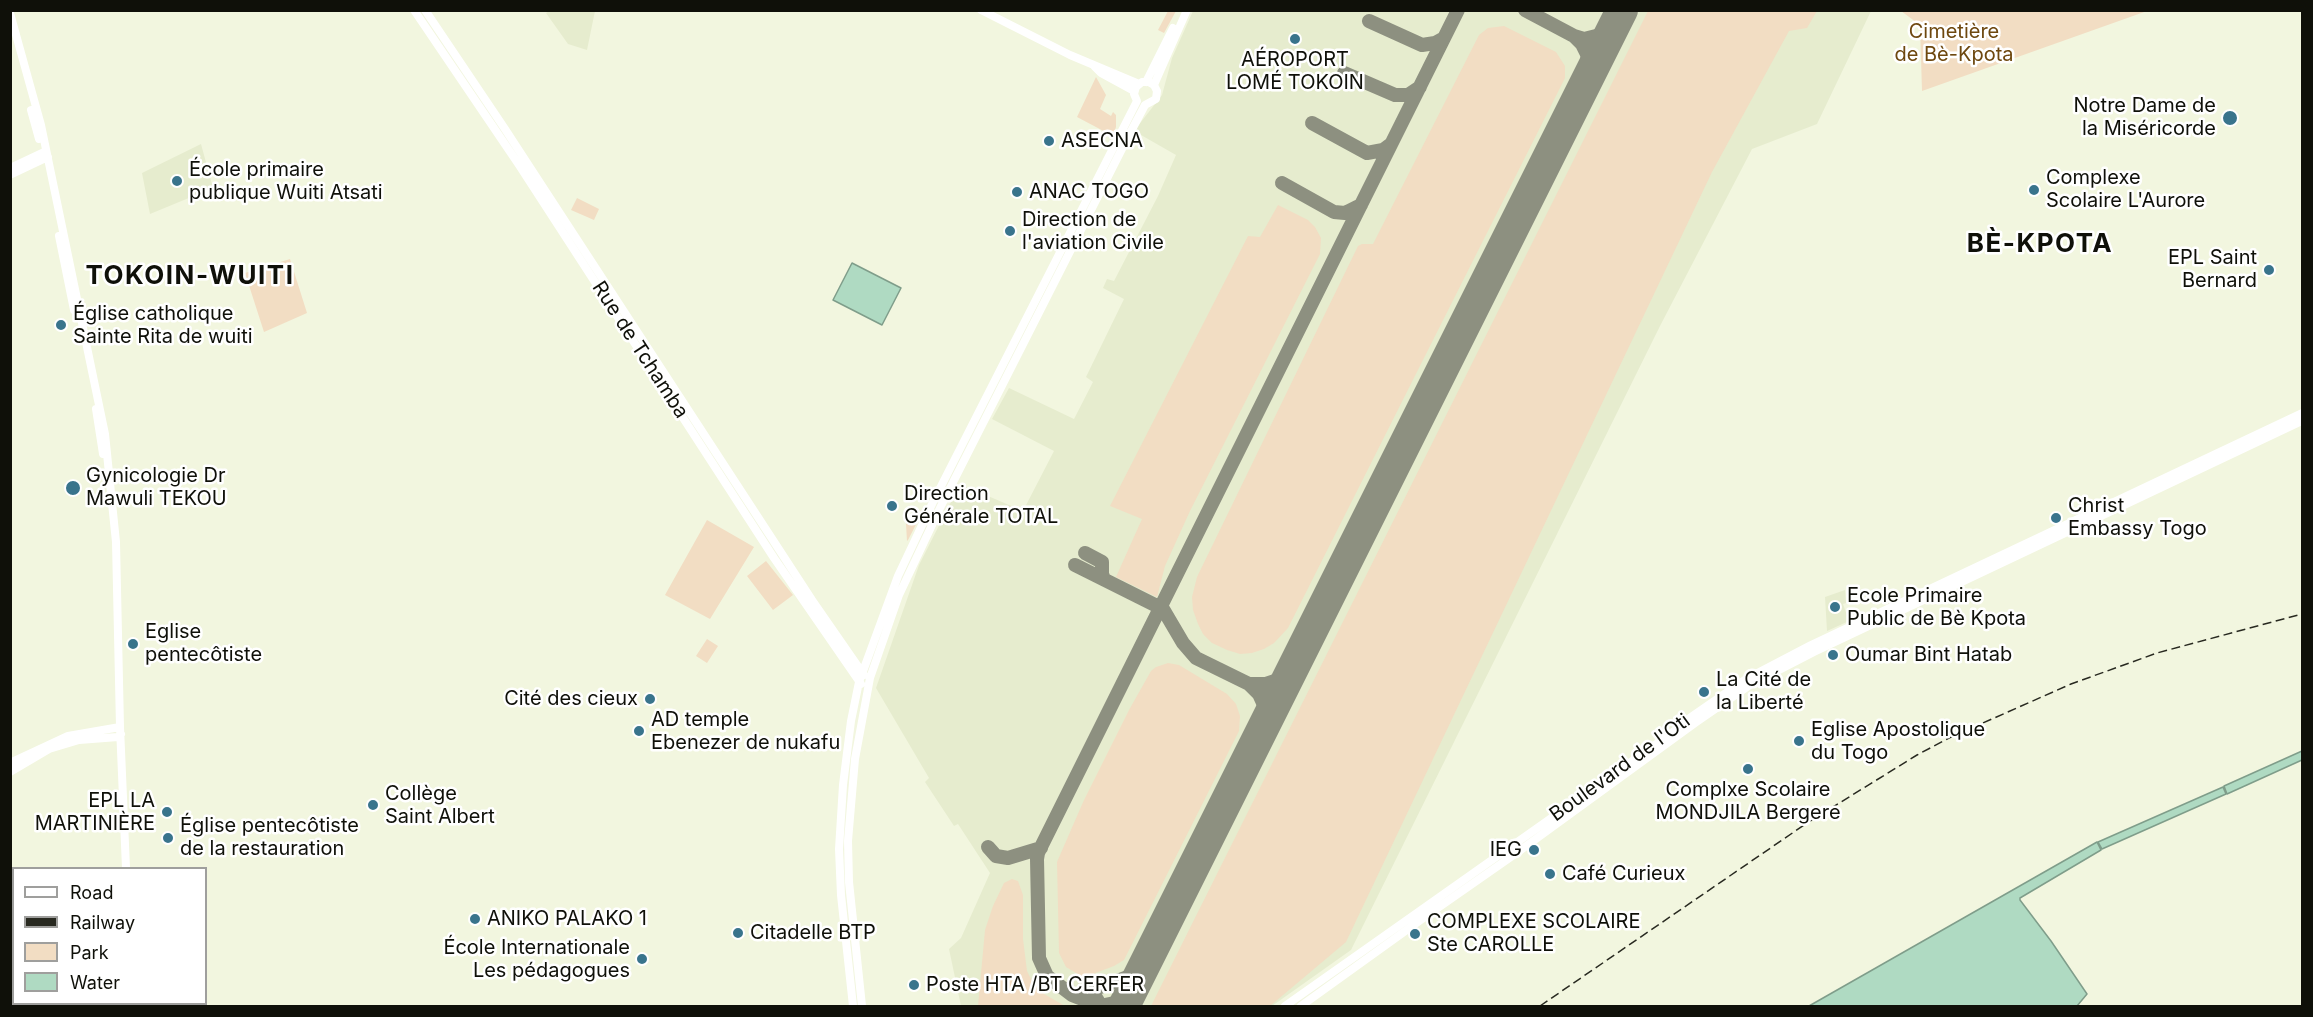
<!DOCTYPE html>
<meta charset="utf-8">
<style>
body{margin:0}
#map{position:relative;width:2313px;height:1017px;overflow:hidden;background:#f2f6df;font-family:Inter,sans-serif}
canvas{display:block}
.frame{position:absolute;inset:0;border:12px solid #0f1009;pointer-events:none}
.legend{position:absolute;left:12px;top:867px;width:195px;height:138px;box-sizing:border-box;background:#fff;border:2px solid #9f9f9d;margin:0;padding:8px 10px;list-style:none;font-size:18px;color:#0f1009}
.legend li{display:flex;align-items:center;gap:12px;height:30px}
.legend b{width:30px;border:2px solid #9f9f9d}
</style>
<div id="map">
<canvas width="2313" height="1017"></canvas>
<div class="frame"></div>
<ul class="legend">
<li><b style="height:8px;background:#fff"></b>Road</li>
<li><b style="height:8px;background:#282920"></b>Railway</li>
<li><b style="height:16px;background:#f2ddc3"></b>Park</li>
<li><b style="height:16px;background:#afdac2"></b>Water</li>
</ul>
</div>
<script>
const g = document.querySelector('canvas').getContext('2d');
g.lineJoin = 'round';
function fill(path, color) { g.fillStyle = color; g.fill(path, 'evenodd'); }
const toPath = rows => new Path2D(rows.map(r => 'M' + r).join(''));
function stroke(path, color, width, dash) { g.strokeStyle = color; g.lineWidth = width; g.lineCap = dash ? 'butt' : 'round'; g.setLineDash(dash || []); g.stroke(path); }
function label(font, color, halo, rows, align = 'center') {
  g.font = font + ' Inter,sans-serif'; g.lineWidth = 5; g.setLineDash([]); g.textBaseline = 'middle'; g.strokeStyle = halo; g.fillStyle = color; for (const [text, x, y, turn = 0] of rows) {
    g.save(); g.translate(x, y); g.rotate((+turn || 0) * Math.PI / 180); g.textAlign = isNaN(turn) ? turn : align; if (halo) g.strokeText(text, 0, 0); g.fillText(text, 0, 0); g.restore();
  }
}
fill(toPath([
 [549,11,595,11,587,50,568,44,546,13],
 [1193,11,1871,11,1817,124,1752,149,1660,326,1351,950,1272,1006,961,1006,949,949,961,938,990,873,958,824,954,826,925,782,929,778,876,688,919,565,960,484,1023,511,1054,451,992,419,1009,388,1074,419,1093,382,1086,377,1124,299,1103,288,1107,279,1114,281,1158,196,1176,155,1134,131,1162,95,1172,58],
 [201,144,213,188,150,214,142,173],
 [1845,590,1846,603,1843,604,1849,621,1827,631,1825,597]
]), '#e6ecce');
fill(toPath([
 [1168,11,1176,11,1164,33,1158,30],
 [1648,11,1817,11,1807,28,1789,31,1712,172,1346,942,1270,1006,1151,1006],
 [1901,11,2147,11,1922,91,1920,25],
 [1504,26,1556,52,1565,66,1565,78,1288,628,1274,643,1264,649,1252,653,1240,654,1227,650,1212,643,1203,634,1198,624,1193,610,1192,597,1197,577,1358,246,1362,244,1373,244,1479,35,1488,28],
 [1096,77,1106,95,1100,109,1111,116,1113,112,1116,115,1116,127,1113,136,1077,117],
 [577,198,599,209,594,220,571,210],
 [1278,205,1308,220,1315,227,1321,238,1320,254,1190,511,1165,566,1157,597,1116,577,1142,519,1110,506,1248,236,1260,237],
 [290,259,307,313,264,332,245,273],
 [925,507,908,540,907,541,906,524],
 [707,520,754,547,710,619,665,595],
 [766,561,793,595,773,610,747,576],
 [707,639,718,646,707,663,696,656],
 [1168,663,1179,665,1227,694,1236,704,1240,716,1239,731,1124,960,1114,966,1090,975,1081,976,1066,967,1059,953,1057,862,1084,800,1129,710,1151,671,1156,667],
 [1012,879,1018,881,1023,895,1023,939,1027,971,1032,981,1044,994,1065,1006,978,1006,985,930,993,906,1004,883]
]), '#f2ddc3');
const water = toPath([
 [852,263,901,288,882,325,833,300,852,263],
 [2302,751,2302,760,2227,794,2224,786,2302,751],
 [2223,787,2226,794,2102,849,2098,842,2223,787],
 [2097,842,2101,850,2020,898,2020,900,2051,941,2087,994,2077,1006,1809,1006,2097,842]
]);
fill(water, '#afdac2');
stroke(water, '#7f9d8a', 1.5);
stroke(toPath([
 [1525,10,1574,36,1584,39,1604,34,1618,20],
 [1369,21,1422,45,1435,43,1444,38],
 [1574,36,1582,44,1587,54,1589,67,1586,82],
 [1344,73,1395,95,1408,95,1420,87],
 [1312,123,1367,153,1383,150,1391,144],
 [1282,183,1334,212,1345,213,1361,205],
 [1085,553,1102,562,1102,574,1104,579],
 [1075,565,1163,609,1183,643,1196,658,1249,684],
 [1260,737,1266,719,1265,707,1259,694,1249,684,1266,684,1278,680,1291,669,1299,656],
 [988,847,996,856,1008,858,1041,848],
 [1133,988,1119,1002,1100,1006,1072,995,1047,976,1039,958,1037,859,1038,853,1458,10],
 [1101,1006,1095,996,1095,989,1133,975,1145,964]
]), '#8d9080', 14);
stroke(toPath([
 [1124,1006,1622,10]
]), '#8d9080', 32);
stroke(toPath([
 [414,10,519,165,774,558,861,684],
 [425,10,505,129,812,600,864,675],
 [981,10,1070,55,1139,84],
 [10,13,41,125,105,434,116,542,120,727,126,868],
 [1095,67,1101,73,1134,91],
 [1146,82,1173,28],
 [1154,85,1187,10],
 [31,110,39,139],
 [10,168,46,151],
 [10,175,48,157],
 [59,236,74,310],
 [96,409,103,454],
 [10,763,68,736,120,727],
 [10,772,49,749,79,740,118,737,121,734],
 [124,1004,125,1006],
 [132,1004,132,1006],
 [853,1006,841,895,839,849,843,785,851,721,859,682,898,576,933,502,1137,101,1134,94,1136,87,1142,82,1149,82,1154,85,1157,91,1156,99,1145,105,1128,137,941,506,899,595,870,678,855,759,848,841,849,882,862,1006],
 [1285,1006,1669,735,1691,717,1746,679,1811,645,2302,413],
 [1301,1006,1422,919,1518,852,1695,723,1750,685,1814,652,2302,421]
]), '#fff', 8);
stroke(toPath([
 [1540,1006,1807,823,1917,755,1949,738,2071,684,2157,653,2302,614]
]), '#282920', 1.5, [9, 4.5]);
for (const [x, y, r, color] of [
 [1295,39,6,"#39748c"],
 [2230,118,8,"#39748c"],
 [1049,141,6,"#39748c"],
 [177,181,6,"#39748c"],
 [2034,190,6,"#39748c"],
 [1017,192,6,"#39748c"],
 [1010,231,6,"#39748c"],
 [2269,270,6,"#39748c"],
 [61,325,6,"#39748c"],
 [73,488,8,"#39748c"],
 [892,506,6,"#39748c"],
 [2056,518,6,"#39748c"],
 [1835,607,6,"#39748c"],
 [133,644,6,"#39748c"],
 [1833,655,6,"#39748c"],
 [1704,692,6,"#39748c"],
 [650,699,6,"#39748c"],
 [639,731,6,"#39748c"],
 [1799,741,6,"#39748c"],
 [1748,769,6,"#39748c"],
 [373,805,6,"#39748c"],
 [167,812,6,"#39748c"],
 [168,838,6,"#39748c"],
 [1534,850,6,"#39748c"],
 [1550,874,6,"#39748c"],
 [475,919,6,"#39748c"],
 [738,933,6,"#39748c"],
 [1415,934,6,"#39748c"],
 [642,959,6,"#39748c"],
 [914,985,6,"#39748c"]
]) { const dot = new Path2D(); dot.arc(x, y, r, 0, 2 * Math.PI); g.fillStyle = color; g.fill(dot); stroke(dot, '#fff', 2); }
label('20px', '#6e480f', '#fff', [
 ["Cimetière",1954,32],
 ["de Bè-Kpota",1954,55]
]);
label('20px', '#0f1009', '#fff', [
 ["AÉROPORT",1295,60,"center"],
 ["LOMÉ TOKOIN",1295,83,"center"],
 ["Notre Dame de",2216,106,"right"],
 ["la Miséricorde",2216,129,"right"],
 ["ASECNA",1061,141],
 ["École primaire",189,170],
 ["publique Wuiti Atsati",189,193],
 ["Complexe",2046,178],
 ["Scolaire L'Aurore",2046,201],
 ["ANAC TOGO",1029,192],
 ["Direction de",1022,220],
 ["l'aviation Civile",1022,243],
 ["EPL Saint",2257,258,"right"],
 ["Bernard",2257,281,"right"],
 ["Église catholique",73,314],
 ["Sainte Rita de wuiti",73,337],
 ["Gynicologie Dr",86,476],
 ["Mawuli TEKOU",86,499],
 ["Direction",904,494],
 ["Générale TOTAL",904,517],
 ["Christ",2068,506],
 ["Embassy Togo",2068,529],
 ["Ecole Primaire",1847,596],
 ["Public de Bè Kpota",1847,619],
 ["Eglise",145,632],
 ["pentecôtiste",145,655],
 ["Oumar Bint Hatab",1845,655],
 ["La Cité de",1716,680],
 ["la Liberté",1716,703],
 ["Cité des cieux",638,699,"right"],
 ["AD temple",651,720],
 ["Ebenezer de nukafu",651,743],
 ["Eglise Apostolique",1811,730],
 ["du Togo",1811,753],
 ["Complxe Scolaire",1748,790,"center"],
 ["MONDJILA Bergere",1748,813,"center"],
 ["Collège",385,794],
 ["Saint Albert",385,817],
 ["EPL LA",155,801,"right"],
 ["MARTINIÈRE",155,824,"right"],
 ["Église pentecôtiste",180,826],
 ["de la restauration",180,849],
 ["IEG",1522,850,"right"],
 ["Café Curieux",1562,874],
 ["ANIKO PALAKO 1",487,919],
 ["COMPLEXE SCOLAIRE",1427,922],
 ["Ste CAROLLE",1427,945],
 ["Citadelle BTP",750,933],
 ["École Internationale",630,948,"right"],
 ["Les pédagogues",630,971,"right"],
 ["Poste HTA /BT CERFER",926,985]
], 'left');
label('20px', '#0f1009', '#fff', [
 ["Rue de Tchamba",640,350,57],
 ["Boulevard de l'Oti",1620,768,-36]
]);
g.letterSpacing = '1.5px';
label('bold 26px', '#0f1009', '#fff', [
 ["BÈ-KPOTA",2040,244],
 ["TOKOIN-WUITI",190,276]
]);
g.letterSpacing = '0px';
</script>
